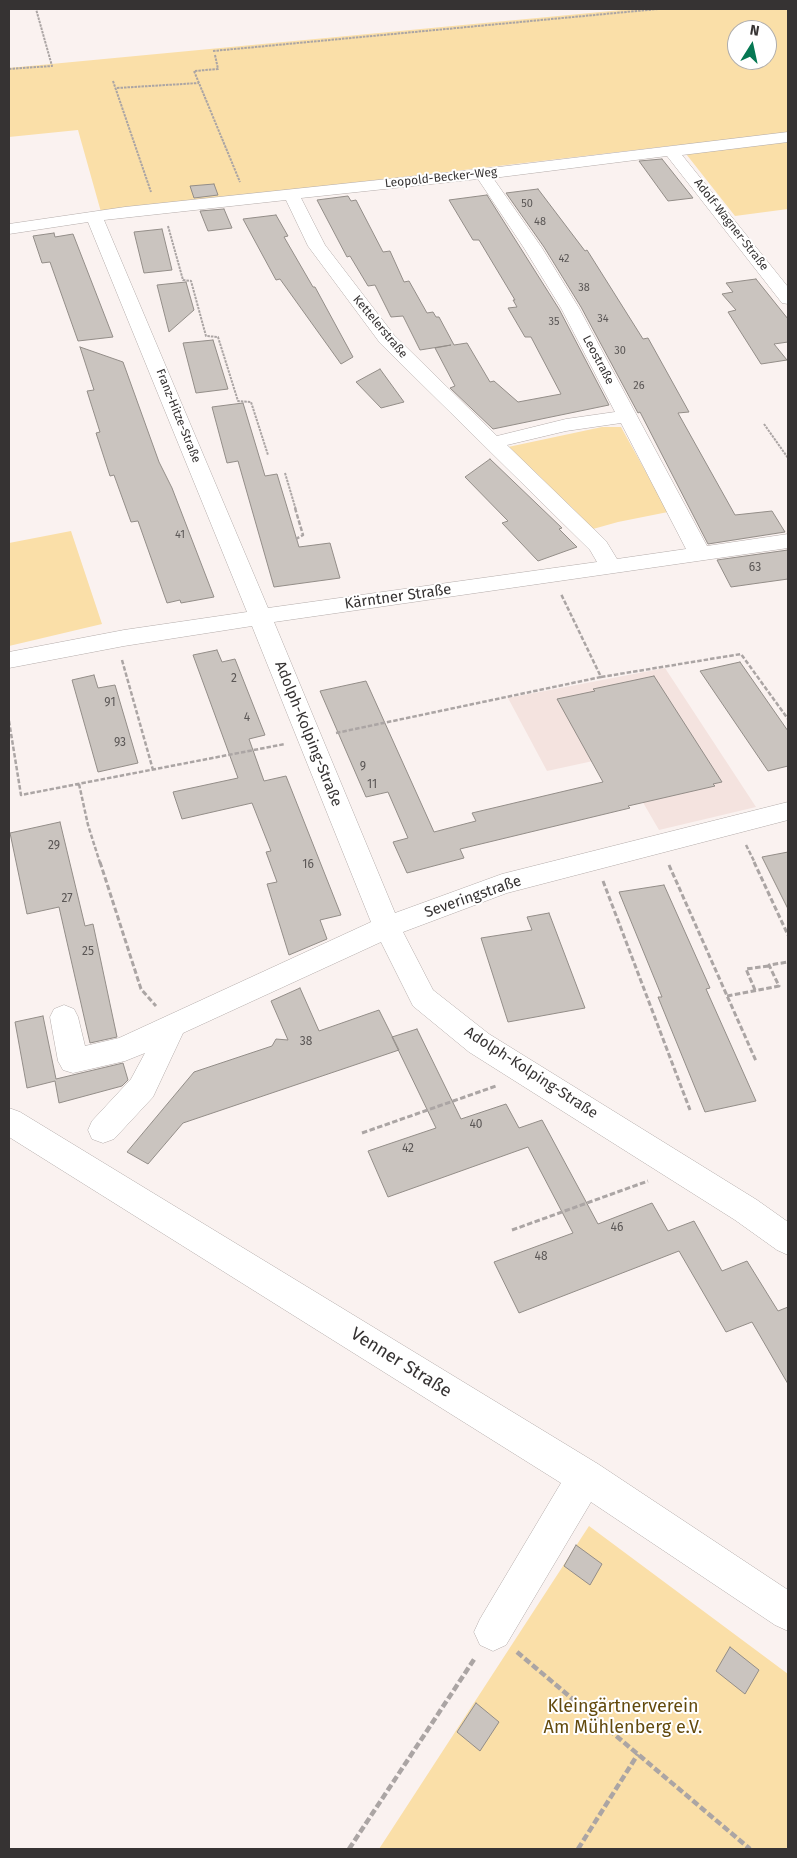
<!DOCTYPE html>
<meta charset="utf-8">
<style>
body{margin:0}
#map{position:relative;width:797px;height:1858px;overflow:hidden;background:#faf2f0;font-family:"Fira Sans",sans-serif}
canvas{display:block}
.frame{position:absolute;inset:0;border:10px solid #363333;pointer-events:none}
.north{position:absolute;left:727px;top:20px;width:50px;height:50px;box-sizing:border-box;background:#fff;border:1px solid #afadad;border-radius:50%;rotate:10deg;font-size:14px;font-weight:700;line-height:20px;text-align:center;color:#363333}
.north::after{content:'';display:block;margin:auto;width:18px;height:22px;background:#067853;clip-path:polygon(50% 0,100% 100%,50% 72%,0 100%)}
</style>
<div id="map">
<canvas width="797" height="1858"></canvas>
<div class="frame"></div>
<div class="north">N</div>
</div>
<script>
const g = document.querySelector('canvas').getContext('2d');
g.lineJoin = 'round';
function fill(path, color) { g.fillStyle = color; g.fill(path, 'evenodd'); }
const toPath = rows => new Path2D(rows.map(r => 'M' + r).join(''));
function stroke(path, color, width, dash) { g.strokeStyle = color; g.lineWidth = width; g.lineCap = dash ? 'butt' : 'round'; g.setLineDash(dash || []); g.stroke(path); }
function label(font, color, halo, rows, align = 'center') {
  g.font = font + ' "Fira Sans",sans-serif'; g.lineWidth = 4; g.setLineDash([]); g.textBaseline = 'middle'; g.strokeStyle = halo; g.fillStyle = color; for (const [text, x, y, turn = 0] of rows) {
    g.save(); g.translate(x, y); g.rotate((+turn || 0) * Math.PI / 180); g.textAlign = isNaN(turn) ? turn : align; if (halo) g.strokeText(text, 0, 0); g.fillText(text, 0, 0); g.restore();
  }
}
fill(toPath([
 [665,668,756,807,659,830,616,756,547,771,508,698]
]), '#f4e3df');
fill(toPath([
 [632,9,788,9,788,209,735,216,679,145,101,212,78,130,9,137,9,68],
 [737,30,767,30,767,60,737,60],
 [602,427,621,427,668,512,618,522,593,529,508,447],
 [71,531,102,624,9,646,9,543],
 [589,1526,788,1674,788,1849,379,1849]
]), '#fadfa8');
const building = toPath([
 [662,159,693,198,668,201,639,161,662,159],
 [214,184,218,195,194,198,190,186,214,184],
 [538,189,585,251,587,250,643,339,648,338,689,412,678,413,735,515,772,511,785,532,708,544,640,412,638,413,581,307,544,247,506,193,538,189],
 [487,195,559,309,609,405,493,429,450,388,455,386,435,348,451,345,420,350,403,316,391,317,375,285,368,286,350,256,347,257,317,200,348,196,351,201,356,200,383,252,390,251,404,282,409,281,427,313,433,312,436,317,439,317,454,345,467,343,490,382,494,381,518,402,561,394,531,337,525,337,508,308,517,307,513,300,515,300,479,240,473,240,449,200,487,195],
 [224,209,232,228,208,231,200,211,224,209],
 [276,215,288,236,284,237,313,287,315,287,353,357,341,364,280,279,276,280,243,219,276,215],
 [162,229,172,270,144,273,134,232,162,229],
 [54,233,55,237,73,234,113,337,78,341,50,262,42,263,33,236,54,233],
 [756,279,788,319,788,342,774,344,787,360,761,364,728,312,736,310,722,294,733,292,726,283,756,279],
 [186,282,194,310,169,332,157,285,186,282],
 [213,340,228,389,196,393,183,343,213,340],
 [80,347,123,362,159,462,172,488,214,597,181,603,180,600,167,603,138,521,131,522,114,475,110,476,96,433,100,432,87,391,94,390,80,347],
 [380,369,404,402,381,408,356,382,380,369],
 [243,403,265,476,277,474,299,547,330,543,340,578,274,587,238,461,227,463,212,407,243,403],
 [490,459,562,528,559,529,577,547,538,561,502,523,508,521,465,477,490,459],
 [788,550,788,579,752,584,731,587,717,560,788,550],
 [217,650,222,662,235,659,265,735,249,739,264,781,286,776,341,915,320,920,327,939,289,955,267,884,277,882,266,852,271,851,252,803,182,819,173,792,238,778,193,655,217,650],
 [740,662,788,731,788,766,768,771,700,671,740,662],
 [94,675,98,688,115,685,138,763,98,772,72,680,94,675],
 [654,676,722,782,713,784,715,786,628,806,630,808,460,849,464,858,407,873,393,842,408,838,388,792,366,797,320,691,366,681,434,832,476,821,472,813,603,782,557,699,595,691,593,689,654,676],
 [60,822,85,926,93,924,117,1037,90,1043,59,907,27,914,10,833,60,822],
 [788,852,788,909,762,857,788,852],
 [664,885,710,988,706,989,756,1101,705,1112,658,997,662,997,619,892,664,885],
 [549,913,585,1008,508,1022,481,938,532,930,527,917,549,913],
 [300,988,319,1031,379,1010,399,1050,183,1123,148,1164,127,1152,194,1072,272,1046,276,1039,288,1040,271,1001,300,988],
 [43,1016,56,1079,123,1063,128,1080,122,1086,59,1103,55,1081,27,1088,15,1022,43,1016],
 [417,1029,461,1119,506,1104,519,1128,542,1120,598,1224,652,1203,668,1231,694,1221,722,1271,747,1261,778,1311,788,1307,788,1384,752,1322,726,1332,679,1251,519,1313,494,1262,573,1233,528,1147,388,1197,368,1151,436,1128,392,1037,417,1029],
 [576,1545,602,1564,590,1585,564,1566,576,1545],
 [730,1647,759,1670,745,1694,716,1671,730,1647],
 [476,1703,499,1722,480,1751,457,1732,476,1703]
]);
fill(building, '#cac4bf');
stroke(building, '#938d88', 1);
const minor = toPath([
 [788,132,788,142,682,155,788,287,788,304,782,303,667,156,493,178,542,248,579,308,707,546,788,534,788,548,274,622,395,913,502,874,788,802,788,820,507,893,403,932,433,990,489,1034,757,1200,788,1222,788,1255,777,1250,735,1220,469,1052,413,1006,381,942,183,1033,153,1097,114,1139,103,1143,92,1139,88,1130,92,1121,131,1079,145,1053,125,1061,73,1073,63,1070,58,1061,50,1017,54,1009,64,1005,74,1009,78,1017,85,1046,119,1038,371,922,252,626,124,646,9,668,9,652,124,630,247,612,88,222,9,234,9,224,125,207,482,169,788,132],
 [478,179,524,248,561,308,615,412,566,419,497,436,394,335,325,245,301,198,478,179],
 [286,200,308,246,380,343,590,550,597,562,268,608,104,220,286,200],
 [621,423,686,549,617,559,606,541,507,445,566,431,621,423],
 [9,1108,20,1112,598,1464,788,1590,788,1631,775,1625,591,1502,506,1645,493,1651,480,1645,474,1632,480,1619,561,1483,9,1137,9,1108]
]);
stroke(minor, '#b4acaa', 1);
stroke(toPath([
 [213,51,658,9],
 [215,55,218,69,194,71,240,182],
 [9,69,52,66,36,9],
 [113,81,151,192],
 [117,88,199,83],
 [168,226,183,280,191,281,206,336,218,337,238,401,251,402,268,455],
 [764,424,788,458],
 [285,473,296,510]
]), '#aba5a4', 2, [2.5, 1]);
stroke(toPath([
 [295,508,303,535,296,539],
 [122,660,153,770],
 [601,677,741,654,788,719],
 [9,721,21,795,285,744],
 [336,733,601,677,561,594],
 [79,784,88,825,100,863],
 [746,845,755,863]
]), '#aba5a4', 2.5, [4.5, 2]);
stroke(toPath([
 [100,862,141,989,156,1006],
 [754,862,788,935],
 [669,865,756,1061],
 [603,881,690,1110],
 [755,990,746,969,769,966],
 [727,996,779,986,769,965,788,962],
 [362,1133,496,1086],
 [512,1230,648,1181]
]), '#aba5a4', 3, [5.5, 2.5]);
stroke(toPath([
 [517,1652,750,1849],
 [349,1849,475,1658],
 [578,1849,638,1754]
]), '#aba5a4', 4.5, [7, 3]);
fill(minor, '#fff');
label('11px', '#5b5756', null, [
 ["50",527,204],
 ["48",540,222],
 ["42",564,259],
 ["38",584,288],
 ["34",603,319],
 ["35",554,322],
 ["30",620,351],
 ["26",639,386],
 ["41",180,535]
]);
label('12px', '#363333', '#fff', [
 ["Leopold-Becker-Weg",441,178,-6],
 ["Adolf-Wagner-Straße",731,225,52],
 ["Kettelerstraße",380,327,50],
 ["Leostraße",598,360,62],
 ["Franz-Hitze-Straße",178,416,68]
]);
label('12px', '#5b5756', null, [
 ["63",755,568],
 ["2",234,679],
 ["91",110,703],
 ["4",247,718],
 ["93",120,743],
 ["9",363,767],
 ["11",372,785],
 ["29",54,846],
 ["16",308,865],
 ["27",67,899],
 ["25",88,952],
 ["38",306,1042],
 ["40",476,1125],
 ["42",408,1149],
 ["46",617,1228],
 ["48",541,1257]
]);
label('15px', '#363333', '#fff', [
 ["Kärntner Straße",398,597,-8],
 ["Adolph-Kolping-Straße",308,734,68],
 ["Severingstraße",473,897,-19],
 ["Adolph-Kolping-Straße",531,1073,33]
]);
label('18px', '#363333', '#fff', [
 ["Venner Straße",401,1363,32]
]);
label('18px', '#634a0d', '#fff', [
 ["Kleingärtnerverein",623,1707],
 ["Am Mühlenberg e.V.",623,1728]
]);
</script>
